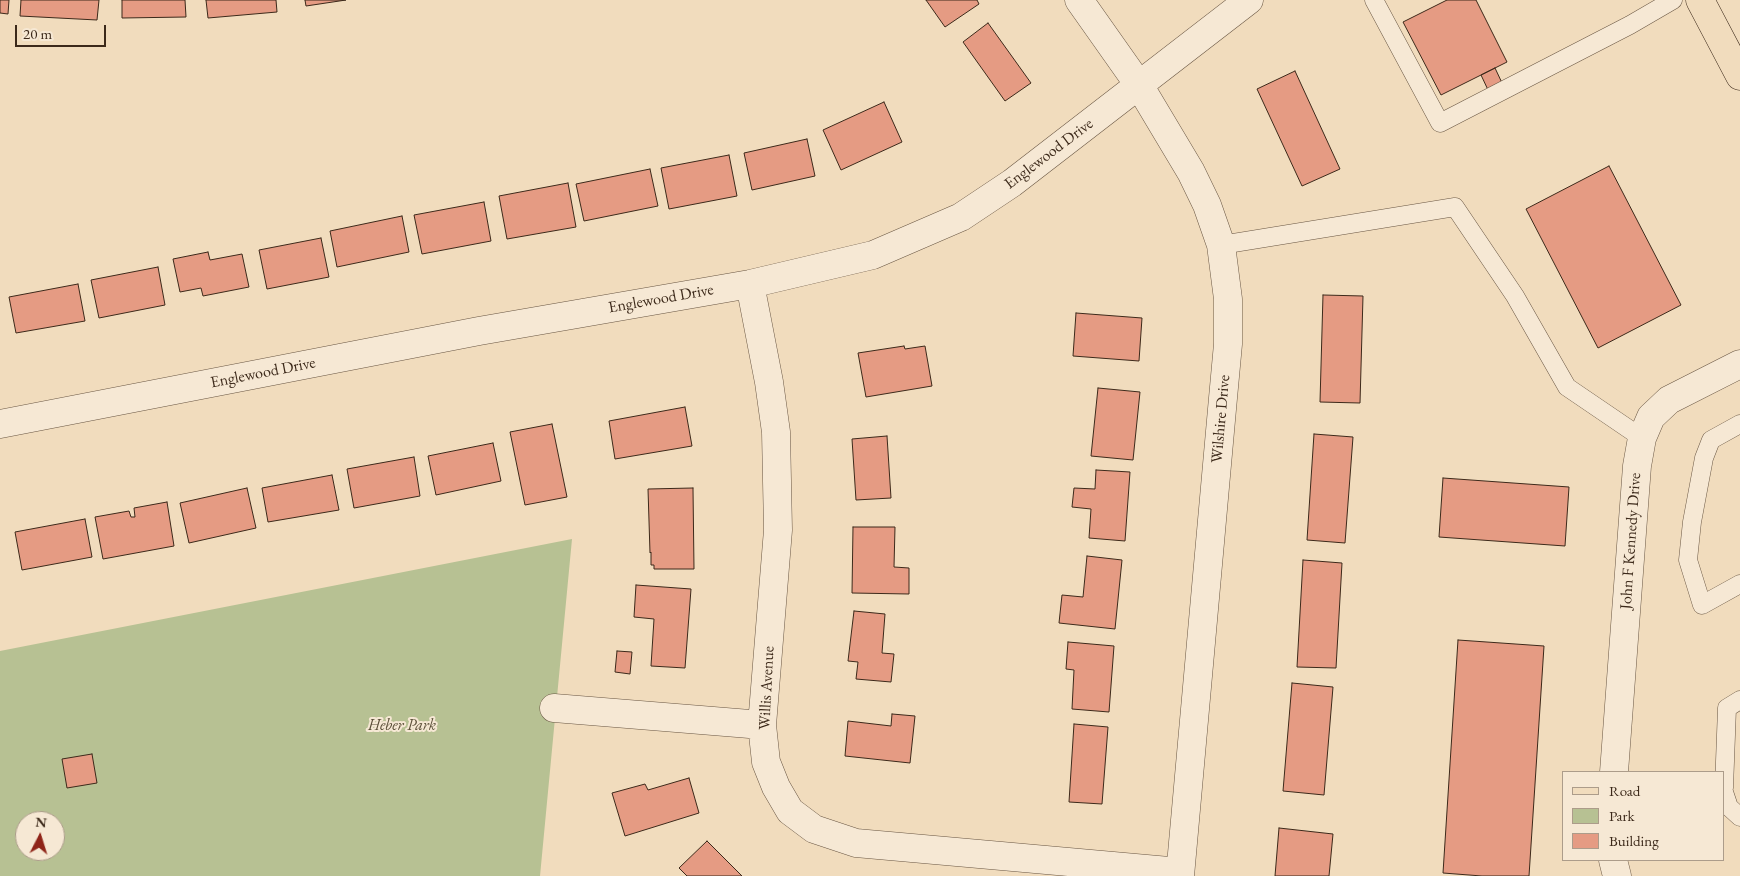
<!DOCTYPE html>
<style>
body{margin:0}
#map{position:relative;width:1740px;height:876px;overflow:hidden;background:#f1dcbd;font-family:"EB Garamond",serif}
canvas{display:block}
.legend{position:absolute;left:1562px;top:771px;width:162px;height:90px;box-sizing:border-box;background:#f6e8d4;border:1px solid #ac9c8a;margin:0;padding:6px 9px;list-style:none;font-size:15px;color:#3c291a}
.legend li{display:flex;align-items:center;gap:10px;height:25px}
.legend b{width:25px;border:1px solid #ac9c8a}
.north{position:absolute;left:15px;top:811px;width:50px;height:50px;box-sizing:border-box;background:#f6e8d4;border:1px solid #ac9c8a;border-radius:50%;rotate:5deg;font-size:14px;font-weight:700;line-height:20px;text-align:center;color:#3c291a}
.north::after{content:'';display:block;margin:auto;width:18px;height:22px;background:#8f2418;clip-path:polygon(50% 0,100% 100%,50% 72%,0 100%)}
.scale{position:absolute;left:15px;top:25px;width:91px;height:22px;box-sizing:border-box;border:2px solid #3c291a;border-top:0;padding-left:6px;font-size:15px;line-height:18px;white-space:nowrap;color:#3c291a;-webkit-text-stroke:4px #f6e8d4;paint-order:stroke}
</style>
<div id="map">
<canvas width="1740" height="876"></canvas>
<ul class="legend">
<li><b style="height:6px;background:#f1dcbd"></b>Road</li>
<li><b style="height:14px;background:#b7c193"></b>Park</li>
<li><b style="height:14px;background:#e59b83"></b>Building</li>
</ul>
<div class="north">N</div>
<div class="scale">20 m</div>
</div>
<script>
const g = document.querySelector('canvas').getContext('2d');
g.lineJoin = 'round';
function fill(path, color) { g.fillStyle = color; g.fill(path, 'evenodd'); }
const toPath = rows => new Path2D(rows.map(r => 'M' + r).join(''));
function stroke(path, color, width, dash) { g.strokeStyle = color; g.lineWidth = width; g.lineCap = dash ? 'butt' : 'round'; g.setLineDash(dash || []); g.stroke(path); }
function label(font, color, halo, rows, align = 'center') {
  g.font = font + ' "EB Garamond",serif'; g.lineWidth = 4; g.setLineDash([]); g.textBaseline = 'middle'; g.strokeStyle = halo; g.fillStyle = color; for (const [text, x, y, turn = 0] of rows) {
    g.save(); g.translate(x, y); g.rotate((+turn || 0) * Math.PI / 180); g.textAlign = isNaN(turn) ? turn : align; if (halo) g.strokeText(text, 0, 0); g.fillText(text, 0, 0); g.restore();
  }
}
fill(toPath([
 [572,539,540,876,0,876,0,651],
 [25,821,55,821,55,851,25,851]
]), '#b7c193');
const building = toPath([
 [0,0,9,0,8,14,0,13,0,0],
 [21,0,99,0,97,20,20,16,21,0],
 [122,0,185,0,186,17,122,18,122,0],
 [206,0,276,0,277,12,208,18,206,0],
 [305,0,346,0,306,6,305,0],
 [926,0,977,0,979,4,945,27,926,0],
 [1447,0,1476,0,1507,62,1441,95,1403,22,1447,0],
 [988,23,1031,83,1005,101,963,42,988,23],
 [1495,68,1503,85,1489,92,1481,75,1495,68],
 [1295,71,1340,169,1302,186,1257,89,1295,71],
 [884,102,902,142,841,170,823,130,884,102],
 [807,139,815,176,752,190,744,153,807,139],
 [729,155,737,196,669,209,661,168,729,155],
 [1609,166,1681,305,1598,348,1526,209,1609,166],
 [650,169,658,206,584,221,576,184,650,169],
 [568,183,576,227,507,239,499,196,568,183],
 [484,202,491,241,422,254,414,215,484,202],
 [402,216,409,252,337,267,330,231,402,216],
 [321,238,329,277,267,289,259,250,321,238],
 [208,252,210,260,242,254,249,287,203,296,201,288,180,292,173,259,208,252],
 [158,267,165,305,99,318,91,280,158,267],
 [78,284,85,321,16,333,9,297,78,284],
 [1323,295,1363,296,1360,403,1320,402,1323,295],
 [1076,313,1142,318,1139,361,1073,356,1076,313],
 [904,346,905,349,925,346,932,386,866,397,858,353,904,346],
 [1098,388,1140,392,1133,460,1091,456,1098,388],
 [685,407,692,446,615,459,609,421,685,407],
 [552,424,567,497,525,505,510,432,552,424],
 [1314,434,1353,437,1345,543,1307,540,1314,434],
 [887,436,891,498,856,500,852,439,887,436],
 [493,443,501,481,436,495,428,456,493,443],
 [414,457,420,496,354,508,347,469,414,457],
 [1096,470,1130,472,1125,541,1089,538,1091,509,1072,507,1074,488,1095,489,1096,470],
 [332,475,339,510,268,522,262,488,332,475],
 [1443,478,1569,487,1565,546,1439,537,1443,478],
 [247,488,256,528,189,543,180,503,247,488],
 [693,488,694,569,654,569,654,565,651,565,651,552,650,553,648,489,693,488],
 [167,502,174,546,103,559,95,517,129,511,131,517,135,517,134,508,167,502],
 [85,519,92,557,22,570,15,532,85,519],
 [853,527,895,527,894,567,909,568,909,594,852,593,853,527],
 [1087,556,1122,560,1115,629,1059,623,1062,595,1083,597,1087,556],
 [1303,560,1342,563,1336,668,1297,667,1303,560],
 [636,585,691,589,685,668,651,666,654,619,634,617,636,585],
 [854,611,885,614,882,653,894,654,891,682,856,679,858,662,848,661,854,611],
 [1458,640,1544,646,1529,876,1482,876,1443,873,1458,640],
 [1068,642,1114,646,1109,712,1072,709,1074,670,1066,669,1068,642],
 [617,651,632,652,630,674,615,672,617,651],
 [1292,683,1333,687,1324,795,1283,791,1292,683],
 [892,714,915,716,910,763,845,756,848,721,891,726,892,714],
 [1074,724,1108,727,1102,804,1069,802,1074,724],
 [92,754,97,783,67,788,62,759,92,754],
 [689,778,699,813,625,836,612,793,645,784,648,790,689,778],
 [1279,828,1333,834,1329,876,1275,876,1279,828],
 [707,841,742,876,687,876,679,868,707,841]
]);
fill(building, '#e59b83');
stroke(building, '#3c291a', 1);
const lane = toPath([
 [1374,0,1440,123,1630,25,1673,0],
 [1221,245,1455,207,1515,296,1567,387,1642,438],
 [1740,424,1711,440,1704,458,1692,522,1688,560,1702,605,1740,584],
 [1724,788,1727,708,1740,700],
 [1724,792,1729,807,1740,817]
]);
const street = toPath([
 [1079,0,1139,85,1191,172,1207,205,1221,245,1228,299,1228,344,1223,398,1180,876],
 [750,284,769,382,776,432,778,530,762,725,766,762,776,787,790,811,814,829,856,843,1180,872],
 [0,424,479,331,750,284,873,255,961,217,1012,183,1249,0],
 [554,708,762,725],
 [1614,772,1637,466,1642,438,1651,417,1669,400,1740,364],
 [1613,860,1617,876]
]);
const primary = toPath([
 [1700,0,1740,76]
]);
stroke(lane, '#695643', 19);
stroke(street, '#695643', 29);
stroke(primary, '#3c291a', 29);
stroke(lane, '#f6e8d4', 18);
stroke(street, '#f6e8d4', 28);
stroke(primary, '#f1dcbd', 28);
label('16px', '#3c291a', '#f6e8d4', [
 ["Englewood Drive",1049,154,-37],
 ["Englewood Drive",661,299,-10],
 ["Englewood Drive",263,373,-11],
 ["Wilshire Drive",1221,419,-85],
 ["John F Kennedy Drive",1631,541,-86],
 ["Willis Avenue",767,688,-87]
]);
label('italic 16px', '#5b4f38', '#f6e8d4', [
 ["Heber Park",402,726]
]);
</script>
